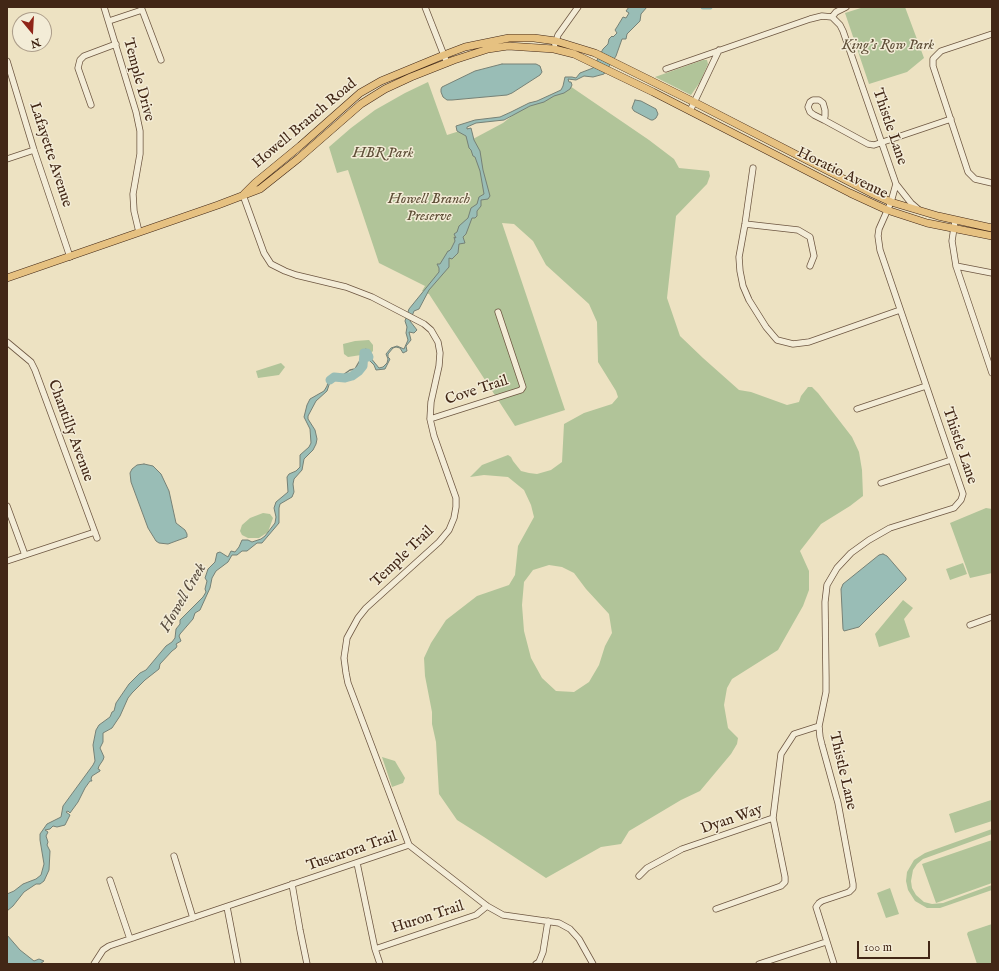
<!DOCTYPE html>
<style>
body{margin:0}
#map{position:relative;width:999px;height:971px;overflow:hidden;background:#ede2c2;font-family:"IM FELL English",serif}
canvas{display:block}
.frame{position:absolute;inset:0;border:8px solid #422716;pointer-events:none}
.north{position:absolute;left:12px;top:12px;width:40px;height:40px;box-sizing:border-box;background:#f3ecd7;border:1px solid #ac9d8a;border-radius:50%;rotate:162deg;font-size:11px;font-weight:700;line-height:16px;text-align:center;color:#422716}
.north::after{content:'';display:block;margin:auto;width:14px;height:18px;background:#8f2418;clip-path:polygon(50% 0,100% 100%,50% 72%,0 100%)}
.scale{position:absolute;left:857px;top:941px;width:73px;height:18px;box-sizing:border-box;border:2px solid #422716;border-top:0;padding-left:5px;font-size:12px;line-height:14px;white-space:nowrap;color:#422716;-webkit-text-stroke:3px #f3ecd7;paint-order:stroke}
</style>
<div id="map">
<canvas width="999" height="971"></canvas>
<div class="frame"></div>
<div class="north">N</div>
<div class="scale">100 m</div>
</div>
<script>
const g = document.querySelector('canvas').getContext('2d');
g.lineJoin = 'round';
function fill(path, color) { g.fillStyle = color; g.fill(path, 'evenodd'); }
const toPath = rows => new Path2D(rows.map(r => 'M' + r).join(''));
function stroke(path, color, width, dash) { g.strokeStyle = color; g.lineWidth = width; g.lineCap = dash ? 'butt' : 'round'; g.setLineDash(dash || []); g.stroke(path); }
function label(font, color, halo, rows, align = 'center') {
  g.font = font + ' "IM FELL English",serif'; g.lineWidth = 3; g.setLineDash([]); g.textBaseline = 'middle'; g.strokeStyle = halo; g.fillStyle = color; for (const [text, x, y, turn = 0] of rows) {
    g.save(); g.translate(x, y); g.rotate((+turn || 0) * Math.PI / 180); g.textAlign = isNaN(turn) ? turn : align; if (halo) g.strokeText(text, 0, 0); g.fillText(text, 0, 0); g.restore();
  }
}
fill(toPath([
 [864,7,905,7,924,58,907,72,869,84,845,13],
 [703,60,707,60,708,64,700,82,691,95,655,77],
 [428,82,447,135,469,128,473,139,503,123,518,111,561,92,567,84,649,140,674,159,679,168,709,171,710,176,707,184,676,216,667,298,680,336,703,358,739,390,751,392,787,405,799,402,801,396,808,387,812,387,818,393,852,437,859,452,862,470,863,496,850,506,821,524,800,551,809,571,809,590,803,606,778,650,732,679,727,688,724,705,728,728,738,738,737,744,731,754,700,791,681,800,629,831,621,844,601,847,546,878,484,837,457,820,439,794,436,742,432,724,432,712,425,676,424,658,431,643,446,620,477,596,509,585,515,575,518,546,534,517,531,505,524,490,508,477,484,475,470,477,482,465,508,455,511,457,513,461,521,471,529,473,537,474,551,470,562,462,564,424,584,413,612,404,618,397,616,391,598,362,597,322,589,304,546,265,533,241,514,224,502,223,565,410,515,426,429,294,422,291,425,286,379,263,348,170,337,173,329,147,351,128,375,110,405,93],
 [549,565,562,567,574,573,586,589,609,614,612,633,605,646,599,665,589,682,574,692,556,691,542,678,531,658,524,631,522,605,524,582,533,570],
 [369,340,373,345,373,351,371,353,369,350,363,350,361,355,348,357,344,354,343,344,355,341],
 [281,363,285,367,279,375,258,378,256,371],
 [986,508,992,509,992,573,970,578,950,523],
 [263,513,270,514,273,518,268,532,259,538,248,538,242,535,240,531,242,525,250,518],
 [963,563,967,574,950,580,946,569],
 [903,600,913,608,904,619,910,637,879,647,875,634],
 [382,757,395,761,405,778,403,783,392,787],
 [991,800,992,821,955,833,949,814],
 [992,829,992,834,923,859,917,864,913,870,911,881,912,888,916,895,924,902,932,904,943,903,992,885,992,890,940,908,927,908,915,901,908,890,906,881,907,872,914,860,925,853],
 [992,840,992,883,936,903,922,864],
 [890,888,899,914,886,918,877,893],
 [992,924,992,964,977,964,967,934,968,932]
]), '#b1c499');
const water = toPath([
 [629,7,647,7,641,14,640,21,627,34,626,39,622,39,616,56,604,74,593,77,584,76,576,80,568,79,569,82,571,82,572,85,570,89,564,93,554,96,544,102,530,106,504,120,476,123,467,127,467,129,471,128,474,140,480,151,483,170,490,196,488,199,481,200,481,206,477,211,477,216,475,218,472,218,466,234,463,237,465,243,459,244,458,253,452,259,449,258,449,267,429,290,419,309,414,311,410,321,417,330,414,333,409,332,411,340,406,346,407,351,403,353,400,348,396,347,393,348,388,354,388,357,390,359,385,369,376,370,374,365,368,359,366,354,365,358,362,356,363,350,366,349,370,352,372,355,370,357,379,368,383,367,387,363,388,359,386,354,391,348,397,346,404,349,408,340,406,333,407,327,405,321,409,309,439,272,439,268,437,264,440,264,448,251,449,251,451,249,455,241,454,237,456,238,454,234,457,232,459,226,468,218,471,208,477,204,479,197,484,194,480,171,475,157,473,156,471,150,469,148,466,136,457,131,456,126,475,120,500,117,511,112,529,103,537,101,561,90,563,86,565,77,572,77,576,78,580,73,593,68,603,49,608,44,609,39,612,36,613,37,617,33,615,30,617,27,623,17,626,18,629,13,626,11,629,7],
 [502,64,536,64,540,66,542,72,540,75,512,93,507,95,452,100,447,100,443,97,441,92,441,89,442,87,475,71,502,64],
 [635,100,641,101,656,109,658,114,656,118,653,120,651,120,634,111,632,108,635,100],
 [336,375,340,376,341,378,331,379,327,391,316,401,308,416,308,419,315,430,317,439,316,444,313,450,304,459,302,470,294,479,293,484,294,492,292,497,280,504,279,508,279,523,262,543,257,543,247,551,242,551,237,555,232,555,228,562,216,571,212,578,210,588,200,610,195,613,193,619,180,634,179,636,181,641,176,644,177,646,176,648,172,651,160,664,159,669,145,680,132,693,128,698,120,716,112,728,103,733,103,742,100,748,104,757,103,760,99,766,98,769,100,770,100,771,92,776,91,779,92,781,90,781,85,788,78,802,70,813,68,811,66,812,70,815,65,825,57,827,53,826,50,829,45,830,48,832,46,836,48,842,47,845,50,851,49,870,44,881,40,884,36,884,24,892,13,906,7,911,7,894,14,891,23,884,36,879,41,875,44,864,40,840,40,834,47,824,61,817,63,806,93,765,95,761,93,745,96,730,99,725,110,717,112,712,114,711,116,703,129,684,140,673,146,670,166,646,172,642,175,638,176,629,180,624,180,620,203,597,206,592,205,589,207,581,205,578,208,569,215,562,217,553,220,552,228,557,231,551,235,552,239,547,242,540,248,540,252,542,261,539,265,536,275,523,276,517,274,508,276,502,288,492,287,477,289,474,296,471,300,467,300,455,309,447,311,443,310,429,304,417,307,405,310,399,324,391,327,386,329,378,336,375],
 [144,464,153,466,161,474,169,491,176,523,185,530,187,534,187,537,168,544,159,543,156,541,148,528,131,482,130,473,132,469,137,465,144,464],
 [883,554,887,556,906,578,906,580,859,627,844,631,843,629,841,589,843,584,879,555,883,554],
 [7,935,20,950,34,961,39,959,44,961,40,964,7,964,7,935]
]);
fill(water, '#99bdb6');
stroke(water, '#768176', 1);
stroke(toPath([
 [340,376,343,375,350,370,355,369,359,362,361,361,364,356]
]), '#768176', 1.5);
stroke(toPath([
 [703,7,710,7]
]), '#99bdb6', 5);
stroke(toPath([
 [330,380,334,377,345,378,352,376,359,371,363,366,364,353,367,353,369,357]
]), '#99bdb6', 9);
const minor = toPath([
 [104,7,136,112,140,131,140,154,133,194,134,211,139,232],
 [141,7,161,60],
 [425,7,447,63],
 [832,17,840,25,843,31,896,184,891,202,879,229,878,236,880,250,963,494,961,500,954,508,890,528,869,540,851,553,837,568,827,585,825,602,826,678,826,692,819,726,820,737,822,745,838,803,853,884,853,888,849,892,822,901,819,903,816,907,834,964],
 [832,17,836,12,846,7],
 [109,21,142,10],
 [992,34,941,51,933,59,933,66,968,172,975,179,992,183],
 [555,44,558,35,578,7],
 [7,61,34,150,70,257],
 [666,69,810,19,822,16,832,17],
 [91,105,78,68,80,60,84,56,116,44],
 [690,111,719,50],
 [824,120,825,116,825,110,823,103,819,100,813,100,810,102,808,107,810,112,814,115,824,120,868,144,874,145,951,119],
 [7,159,34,150],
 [753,168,745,224,739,257,740,271,743,286,749,300,766,327,777,340,793,344,809,342,900,310],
 [896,184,911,203,918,209],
 [243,195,264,253,271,264,285,271,296,275,346,287,372,297,424,324,431,330,438,342,440,353,439,366,431,402,430,419,434,436,456,498,456,507,454,518,449,530,439,542,366,608,358,618,347,638,344,658,346,673,348,683,409,845],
 [955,221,952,241,956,266,992,373],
 [745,224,798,230,810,237,814,256,810,266],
 [956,266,992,273],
 [7,342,31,362,35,370,97,538],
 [857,409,926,386],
 [430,419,521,390,523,387,498,312],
 [881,483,951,460],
 [7,506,25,555],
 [7,561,95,532],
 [970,625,992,617],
 [409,845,487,906,503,915,559,923,570,929,579,939,593,964],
 [174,856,193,918],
 [357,863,375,949,380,964],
 [639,876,647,868,682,849,773,818],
 [110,880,130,939],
 [292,884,300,930,307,964],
 [227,907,238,964],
 [716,909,781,886,785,882,785,877,773,818,781,754,794,734,819,726],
 [375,949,476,915,487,906],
 [94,964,103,950,109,946,409,845],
 [536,964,539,962,543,952,548,921],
 [759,964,826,942]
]);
const major = toPath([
 [244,194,255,183,300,146,360,93,381,81,444,55,465,47,509,38,534,38,556,41,595,53,694,102,871,193,891,202,938,216,992,228],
 [7,278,218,205,260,189,299,158,361,104,385,89,411,77,454,60,488,49,508,46,554,49,574,54,653,92,850,193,887,210,927,223,992,236]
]);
stroke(minor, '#6d5641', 7);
stroke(major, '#422716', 8);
stroke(minor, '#f3ecd7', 5.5);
stroke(major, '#e6c181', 7);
label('italic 15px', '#5e4e37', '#f3ecd7', [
 ["King's Row Park",888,46],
 ["HBR Park",383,154],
 ["Howell Branch",429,200],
 ["Preserve",429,217]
]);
label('15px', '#422716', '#f3ecd7', [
 ["Temple Drive",138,80,75],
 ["Howell Branch Road",305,124,-40],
 ["Thistle Lane",889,127,71],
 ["Lafayette Avenue",50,155,72],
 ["Horatio Avenue",842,174,26],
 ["Cove Trail",477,391,-18],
 ["Chantilly Avenue",70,431,70],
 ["Thistle Lane",959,446,71],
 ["Temple Trail",403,557,-44],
 ["Thistle Lane",842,771,77],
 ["Dyan Way",732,820,-19],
 ["Tuscarora Trail",352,852,-19],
 ["Huron Trail",428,918,-18]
]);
label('italic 16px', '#584c3e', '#f3ecd7', [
 ["Howell Creek",184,598,-60]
]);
</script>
